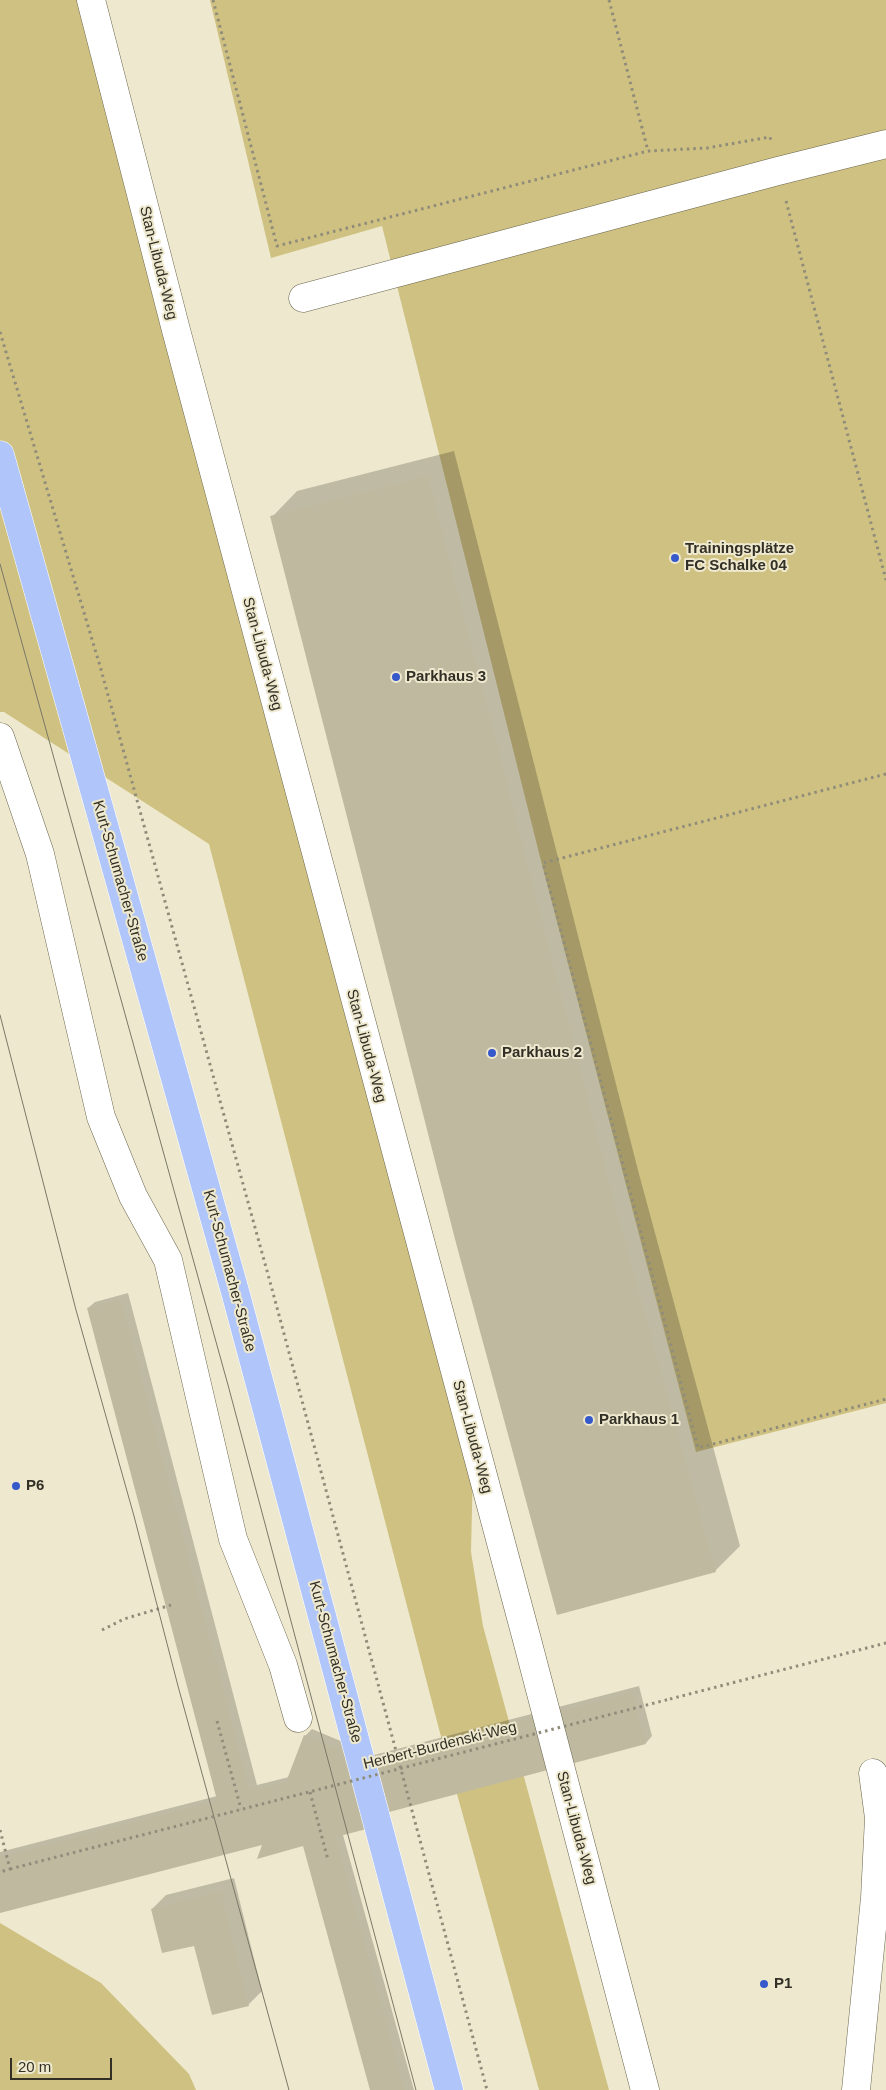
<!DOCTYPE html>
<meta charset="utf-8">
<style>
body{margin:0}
#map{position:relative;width:886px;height:2090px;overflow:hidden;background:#eee9ce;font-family:Arial,sans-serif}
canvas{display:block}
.scale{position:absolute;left:10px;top:2058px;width:102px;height:22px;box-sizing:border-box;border:2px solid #323026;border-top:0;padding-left:6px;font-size:15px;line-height:18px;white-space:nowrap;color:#323026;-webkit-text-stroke:4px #eee9ce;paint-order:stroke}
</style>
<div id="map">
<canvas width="886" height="2090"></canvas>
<div class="scale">20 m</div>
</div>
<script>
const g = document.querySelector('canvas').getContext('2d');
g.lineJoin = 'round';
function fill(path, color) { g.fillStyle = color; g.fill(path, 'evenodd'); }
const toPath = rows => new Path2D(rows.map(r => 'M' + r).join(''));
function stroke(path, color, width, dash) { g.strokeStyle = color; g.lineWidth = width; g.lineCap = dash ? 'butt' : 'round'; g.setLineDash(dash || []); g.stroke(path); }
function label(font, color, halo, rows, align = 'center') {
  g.font = font + ' Arial,sans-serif'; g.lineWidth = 4; g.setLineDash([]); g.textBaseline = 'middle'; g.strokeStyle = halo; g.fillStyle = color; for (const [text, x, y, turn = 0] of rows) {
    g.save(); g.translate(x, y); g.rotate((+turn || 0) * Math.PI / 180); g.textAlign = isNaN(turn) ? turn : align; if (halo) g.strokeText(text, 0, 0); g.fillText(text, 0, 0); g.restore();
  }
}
fill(toPath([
 [0,0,91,0,473,1465,471,1552,483,1626,609,2090,539,2090,439,1729,209,844,4,712,0,712],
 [210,0,886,0,886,1403,696,1452,540,857,382,226,271,258],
 [0,1923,101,1983,189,2074,196,2090,0,2090]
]), '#cfc181');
fill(toPath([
 [454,451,639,1174,740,1546,715,1571,272,517,297,491],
 [128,1293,257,1785,289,1777,305,1736,312,1729,374,1755,639,1686,652,1736,646,1743,381,1813,343,1835,414,2090,372,2090,304,1845,264,1843,0,1912,0,1852,217,1796,88,1308,95,1302],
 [234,1878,262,1991,248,2005,195,1945,152,1909,166,1895]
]), '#0003');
fill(toPath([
 [428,476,614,1200,716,1572,557,1615,456,1243,270,516],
 [121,1299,250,1791,286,1782,304,1735,367,1761,632,1692,646,1744,374,1816,374,1827,336,1837,405,2090,370,2090,303,1846,257,1859,262,1845,0,1913,0,1857,217,1800,87,1308],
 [221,1891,249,2006,212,2015,194,1946,162,1953,151,1909]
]), '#bfb9a0');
const minor = toPath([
 [91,0,176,330,526,1636,645,2090],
 [303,298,778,171,886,144],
 [0,737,40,854,101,1117,133,1196,168,1260,233,1539,283,1665,298,1718],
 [856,2090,875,1898,879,1818,873,1773]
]);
const major = toPath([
 [0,455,236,1295,449,2090]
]);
stroke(minor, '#6a654e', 29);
stroke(major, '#fff', 29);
stroke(toPath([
 [213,0,277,246,648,151,707,148,770,137,771,141],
 [609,0,648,151],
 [786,201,886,580],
 [0,332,100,666,272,1289,487,2090],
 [886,774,543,863,698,1448,886,1399],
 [102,1630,124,1619,171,1605],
 [670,1699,886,1643],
 [217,1721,241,1809],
 [310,1792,328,1860],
 [0,1830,10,1869,0,1872]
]), '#908c7a', 3, [2.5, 4]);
stroke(minor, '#fff', 28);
stroke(major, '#b0c5f9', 28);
stroke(toPath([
 [0,564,228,1385,416,2090],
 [0,1015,76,1310,134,1516,178,1686,289,2090]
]), '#7a7767', 1);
stroke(toPath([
 [10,1869,670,1699]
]), '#908c7a', 3, [2.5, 4]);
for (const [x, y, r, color] of [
 [675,558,5,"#3559ca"],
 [396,677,5,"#3559ca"],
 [492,1053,5,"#3559ca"],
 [589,1420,5,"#3559ca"],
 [16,1486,5,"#3559ca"],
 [764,1984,5,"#3559ca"]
]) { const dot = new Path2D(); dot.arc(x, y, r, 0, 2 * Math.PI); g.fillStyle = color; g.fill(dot); stroke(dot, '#eee9ce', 2); }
label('15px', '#323026', '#eee9ce', [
 ["Stan-Libuda-Weg",158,263,76],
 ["Stan-Libuda-Weg",262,654,75],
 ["Kurt-Schumacher-Straße",120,881,74],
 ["Stan-Libuda-Weg",366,1046,75],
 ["Kurt-Schumacher-Straße",229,1271,75],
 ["Stan-Libuda-Weg",472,1437,75],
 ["Kurt-Schumacher-Straße",335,1662,75],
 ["Herbert-Burdenski-Weg",440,1746,-14],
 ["Stan-Libuda-Weg",576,1828,75]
]);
label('bold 15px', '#323026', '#eee9ce', [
 ["Trainingsplätze",685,549],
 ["FC Schalke 04",685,566],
 ["Parkhaus 3",406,677],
 ["Parkhaus 2",502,1053],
 ["Parkhaus 1",599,1420],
 ["P6",26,1486],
 ["P1",774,1984]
], 'left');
</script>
